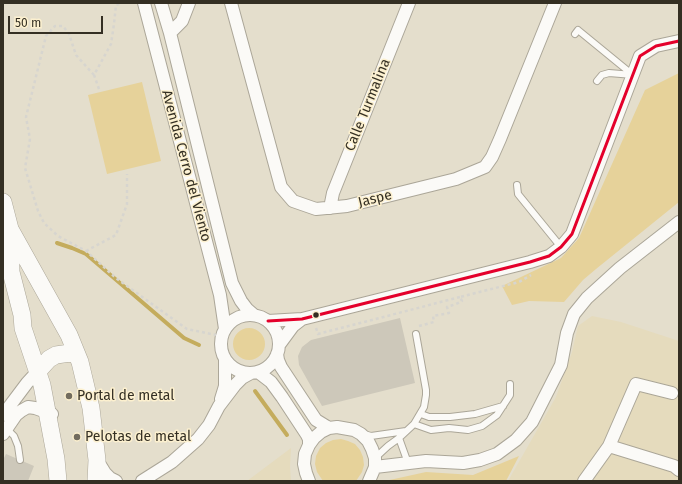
<!DOCTYPE html>
<style>
body{margin:0}
#map{position:relative;width:682px;height:484px;overflow:hidden;background:#e4decc;font-family:"Fira Sans",sans-serif}
canvas{display:block}
.frame{position:absolute;inset:0;border:4px solid #342f23;pointer-events:none}
.scale{position:absolute;left:8px;top:16px;width:95px;height:18px;box-sizing:border-box;border:2px solid #342f23;border-top:0;padding-left:5px;font-size:12px;line-height:14px;white-space:nowrap;color:#342f23;-webkit-text-stroke:3px #fcf0cf;paint-order:stroke}
</style>
<div id="map">
<canvas width="682" height="484"></canvas>
<div class="frame"></div>
<div class="scale">50 m</div>
</div>
<script>
const g = document.querySelector('canvas').getContext('2d');
g.lineJoin = 'round';
function fill(path, color) { g.fillStyle = color; g.fill(path, 'evenodd'); }
const toPath = rows => new Path2D(rows.map(r => 'M' + r).join(''));
function stroke(path, color, width, dash) { g.strokeStyle = color; g.lineWidth = width; g.lineCap = dash ? 'butt' : 'round'; g.setLineDash(dash || []); g.stroke(path); }
function label(font, color, halo, rows, align = 'center') {
  g.font = font + ' "Fira Sans",sans-serif'; g.lineWidth = 3; g.setLineDash([]); g.textBaseline = 'middle'; g.strokeStyle = halo; g.fillStyle = color; for (const [text, x, y, turn = 0] of rows) {
    g.save(); g.translate(x, y); g.rotate((+turn || 0) * Math.PI / 180); g.textAlign = isNaN(turn) ? turn : align; if (halo) g.strokeText(text, 0, 0); g.fillText(text, 0, 0); g.restore();
  }
}
fill(toPath([
 [592,316,621,322,679,341,679,481,508,481,556,397,572,352,578,326],
 [291,448,290,467,291,481,247,481]
]), '#e5dbbd');
fill(toPath([
 [679,73,679,202,596,269,583,280,564,302,529,301,512,305,502,286,561,258,579,238,645,90],
 [142,82,161,161,107,174,88,95],
 '233 344a16 16 0 1 1 32 0a16 16 0 1 1-32 0Z',
 [341,439,348,441,355,444,360,450,363,457,364,465,362,472,356,481,323,481,317,472,315,464,316,456,320,448,326,443,333,440],
 [519,456,506,481,385,481,426,472,473,475]
]), '#e6d29a');
stroke(toPath([
 [57,243,72,248,86,254,184,338,199,345],
 [255,391,287,435]
]), '#c4ac5d', 4);
fill(toPath([
 [400,318,415,383,322,406,299,365,298,356,302,347,311,340],
 [6,454,34,466,28,481,3,481,3,460]
]), '#cdc8ba');
const lane = toPath([
 [575,34,578,30,633,75,609,73,602,75,597,81],
 [517,185,518,194,561,247],
 [421,414,429,417,450,417,475,414,503,406],
 [414,424,431,430,449,428,468,430,482,426,497,415,510,395,510,384],
 [7,429,14,436,18,446,20,460],
 [364,434,371,436,406,431],
 [399,438,408,463],
 [375,458,388,446,399,438,414,424,424,407,426,395,426,390,416,334]
]);
const street = toPath([
 [144,3,220,295,225,329],
 [161,3,170,33,232,283,241,301,247,309,254,315],
 [231,3,281,187,293,201,316,209,347,206,456,179,485,167,492,157,500,139,555,3],
 [170,33,182,21,189,3],
 [330,208,333,193,409,3],
 '221 344a29 29 0 1 1 58 0a29 29 0 1 1-58 0Z',
 [268,321,302,319,530,262,549,256,561,247,572,234,640,56,656,46,679,41],
 [279,345,293,326,302,319],
 [277,354,278,360,281,367,316,420,329,428],
 [258,372,271,382,282,397,307,435,309,439,309,445],
 [221,399,225,386,225,359],
 [3,415,27,383,38,371],
 [3,434,16,415,21,411,28,407,35,408,52,414],
 [609,446,674,466,679,470],
 [97,460,105,473,110,478,116,481],
 [375,467,426,461,463,463,480,460,497,454,516,440,532,422,561,365,567,333,574,314,587,298,620,268,679,222],
 [142,481,172,462,198,439,209,425,219,406,235,385,242,378,251,373],
 [309,481,306,473,304,464,305,454,309,445,314,438,321,432,329,428,337,427,354,430,361,434,368,441,372,449,375,458,375,467,369,481],
 [584,481,609,446,636,384,672,393]
]);
const secondary = toPath([
 [3,202,10,229,11,272,22,315,23,328,42,385,56,459,58,481],
 [11,231,69,335,80,362,91,408,97,460,96,481],
 [38,371,49,359,56,355,70,353,77,355]
]);
stroke(lane, '#aba698', 8);
stroke(street, '#aba698', 14);
stroke(secondary, '#aba698', 18);
stroke(toPath([
 [94,75,76,55,69,34,63,26,55,26,46,36,26,117,30,139,25,168,38,211,44,223,58,236,86,251,116,278,187,329,216,335],
 [99,89,94,75,111,44,114,24,116,5,122,3],
 [86,251,116,235,127,204,127,174],
 [419,326,434,322,433,316,449,313,447,307,456,304,462,301,460,297,519,282,531,275],
 [316,328,318,334,460,297]
]), '#d7d5cf', 2.5, [3, 3]);
stroke(lane, '#fbfaf7', 6);
stroke(street, '#fbfaf7', 12);
stroke(secondary, '#fbfaf7', 17);
stroke(toPath([
 [268,321,302,319,530,262,549,256,561,247,572,234,640,56,656,46,679,41]
]), '#e4002b', 3);
for (const [x, y, r, color] of [
 [316,315,3.5,"#342f23"],
 [69,396,4,"#726c5e"],
 [77,437,4,"#726c5e"]
]) { const dot = new Path2D(); dot.arc(x, y, r, 0, 2 * Math.PI); g.fillStyle = color; g.fill(dot); stroke(dot, '#fcf0cf', 1.5); }
label('14px', '#342f23', '#fcf0cf', [
 ["Calle Turmalina",368,105,-68],
 ["Avenida Cerro del Viento",186,166,75],
 ["Jaspe",375,199,-14]
]);
label('14px', '#342f23', '#fcf0cf', [
 ["Portal de metal",77,396],
 ["Pelotas de metal",85,437]
], 'left');
</script>
